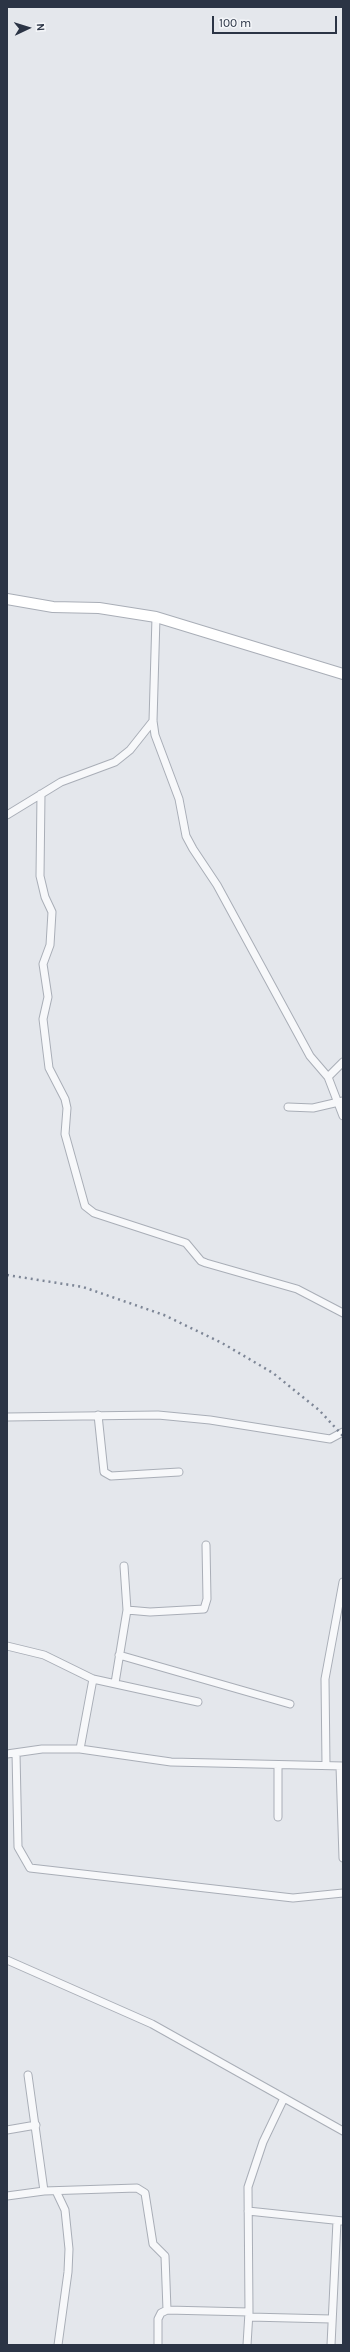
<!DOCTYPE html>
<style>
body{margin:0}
#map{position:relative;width:350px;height:2352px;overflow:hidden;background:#e4e7ec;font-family:Karla,sans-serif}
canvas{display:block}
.frame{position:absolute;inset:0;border:8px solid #2b3445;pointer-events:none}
.north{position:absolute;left:8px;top:8px;width:40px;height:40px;-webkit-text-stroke:3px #f4f6f9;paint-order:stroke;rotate:86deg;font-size:11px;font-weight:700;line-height:16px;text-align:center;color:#2b3445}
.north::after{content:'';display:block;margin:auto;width:14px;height:18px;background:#2b3445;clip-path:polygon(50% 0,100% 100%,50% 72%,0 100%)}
.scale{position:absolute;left:212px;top:16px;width:125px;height:18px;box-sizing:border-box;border:2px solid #2b3445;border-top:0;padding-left:5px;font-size:12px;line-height:14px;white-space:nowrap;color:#2b3445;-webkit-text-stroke:3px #f4f6f9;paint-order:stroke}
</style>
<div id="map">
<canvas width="350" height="2352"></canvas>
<div class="frame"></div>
<div class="north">N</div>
<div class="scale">100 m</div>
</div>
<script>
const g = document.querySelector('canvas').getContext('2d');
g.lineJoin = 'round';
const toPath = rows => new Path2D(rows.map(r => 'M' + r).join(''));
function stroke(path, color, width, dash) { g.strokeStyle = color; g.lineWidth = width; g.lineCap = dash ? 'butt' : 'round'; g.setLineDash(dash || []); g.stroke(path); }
const street = toPath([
 [156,617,153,721,155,735,179,799,186,836,193,849,217,885,310,1056,328,1077,343,1116],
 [41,794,40,876,45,897,52,912,50,945,43,964,48,997,43,1019,49,1068,65,1099,67,1108,65,1134,85,1206,94,1213,186,1243,201,1261,206,1263,297,1289,343,1313],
 [7,815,61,782,115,762,130,750,153,721],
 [328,1077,343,1062],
 [288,1107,313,1108,343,1101],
 [98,1415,104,1472,111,1476,179,1472],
 [7,1417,158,1415,210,1420,330,1439,343,1432],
 [127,1610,150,1612,204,1609,207,1599,206,1545],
 [7,1646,44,1655,93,1679,198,1702],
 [119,1655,290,1704],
 [115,1683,127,1610,124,1566],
 [80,1749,93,1679],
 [16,1753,18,1847,30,1868,293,1898,343,1893],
 [7,1754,42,1749,80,1749,171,1762,343,1766],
 [278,1765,278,1817],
 [326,1765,325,1679,343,1582],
 [340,1766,343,1858],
 [7,1960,152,2024,343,2131],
 [28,2075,44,2191],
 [7,2130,36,2125],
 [56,2191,65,2210,69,2249,68,2272,58,2345],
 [7,2196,44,2191,137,2188,145,2193,153,2244,165,2256,167,2310],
 [248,2211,343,2221],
 [249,2317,331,2319],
 [158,2345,158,2319,161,2313,167,2310,249,2312],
 [247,2345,249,2312,248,2187,263,2142,284,2098],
 [331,2345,337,2221]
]);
const secondary = toPath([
 [7,599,53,607,99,608,156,617,343,674]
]);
stroke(street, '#a9aeb7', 9);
stroke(secondary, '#a9aeb7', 12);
stroke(street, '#f7f8fa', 7);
stroke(secondary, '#fff', 10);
stroke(toPath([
 [7,1275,83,1287,164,1315,222,1343,273,1373,319,1410,343,1436]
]), '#7d8696', 2.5, [2, 4]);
</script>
